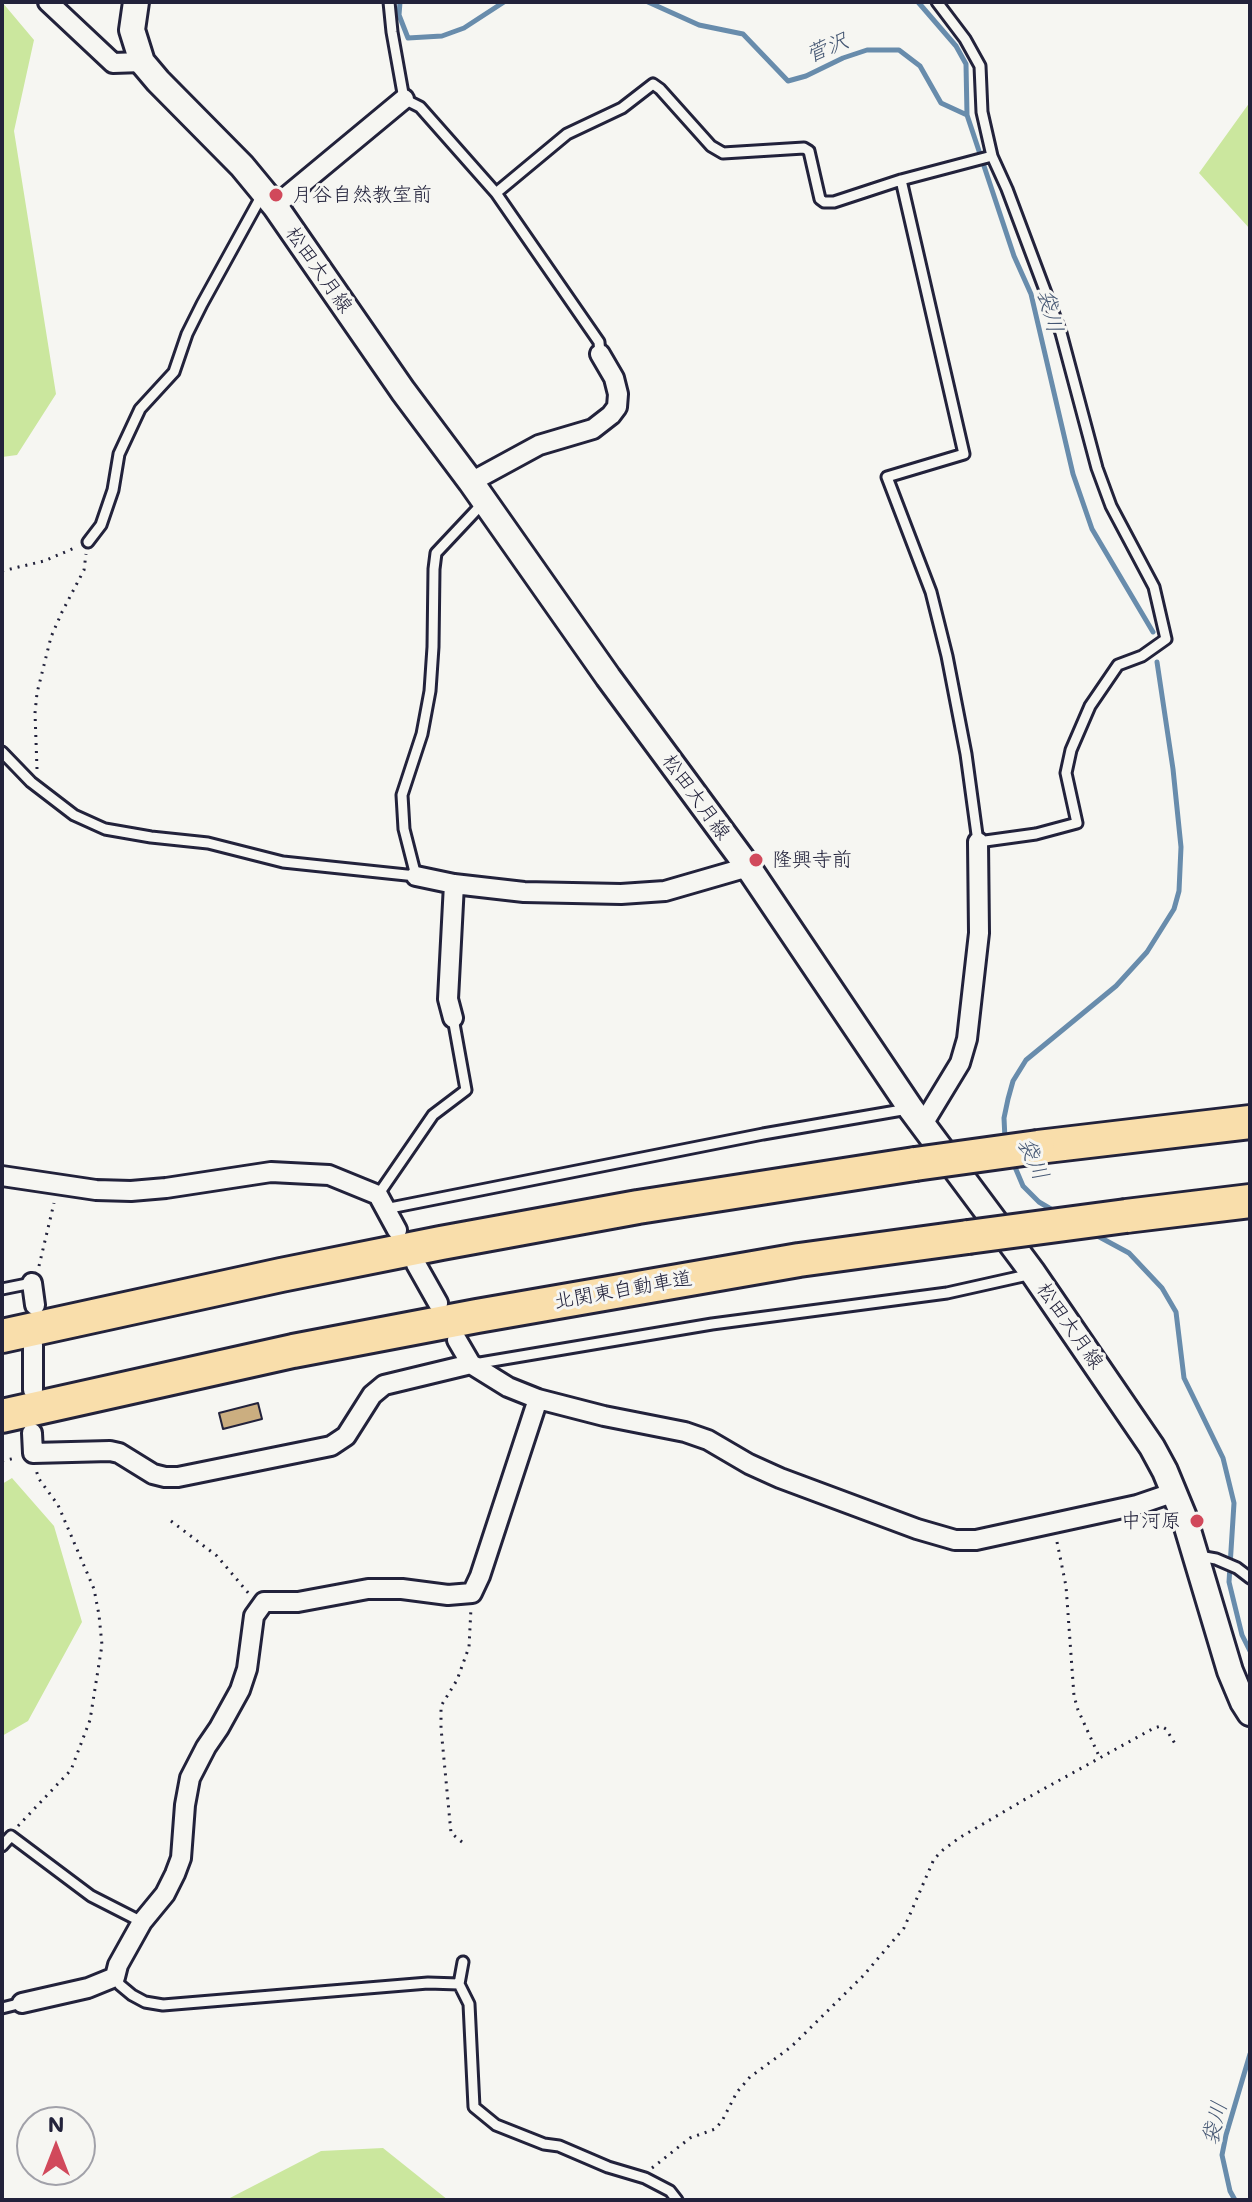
<!DOCTYPE html>
<meta charset="utf-8">
<style>
body{margin:0}
#map{position:relative;width:1252px;height:2202px;overflow:hidden;background:#f6f6f2;font-family:Mali,sans-serif}
canvas{display:block}
.frame{position:absolute;inset:0;border:4px solid #22223b;pointer-events:none}
.north{position:absolute;left:16px;top:2106px;width:80px;height:80px;box-sizing:border-box;background:#f6f6f2;border:2px solid #a1a1a9;border-radius:50%;rotate:0deg;font-size:22px;font-weight:700;line-height:32px;text-align:center;color:#22223b}
.north::after{content:'';display:block;margin:auto;width:28px;height:36px;background:#d1495b;clip-path:polygon(50% 0,100% 100%,50% 72%,0 100%)}
</style>
<div id="map">
<canvas width="1252" height="2202"></canvas>
<div class="frame"></div>
<div class="north">N</div>
</div>
<script>
const g = document.querySelector('canvas').getContext('2d');
g.lineJoin = 'round';
function fill(path, color) { g.fillStyle = color; g.fill(path, 'evenodd'); }
const toPath = rows => new Path2D(rows.map(r => 'M' + r).join(''));
function stroke(path, color, width, dash) { g.strokeStyle = color; g.lineWidth = width; g.lineCap = dash ? 'butt' : 'round'; g.setLineDash(dash || []); g.stroke(path); }
function label(font, color, halo, rows, align = 'center') {
  g.font = font + ' Mali,"Klee One",sans-serif'; g.lineWidth = 6; g.setLineDash([]); g.textBaseline = 'middle'; g.strokeStyle = halo; g.fillStyle = color; for (const [text, x, y, turn = 0] of rows) {
    g.save(); g.translate(x, y); g.rotate((+turn || 0) * Math.PI / 180); g.textAlign = isNaN(turn) ? turn : align; if (halo) g.strokeText(text, 0, 0); g.fillText(text, 0, 0); g.restore();
  }
}
fill(toPath([
 [2,2,34,40,14,131,56,394,17,455,2,457],
 [1250,102,1250,229,1199,173],
 [12,1478,54,1526,82,1622,28,1721,2,1736,2,1484],
 [383,2148,448,2200,226,2200,321,2151]
]), '#cbe79e');
stroke(toPath([
 [400,2,399,15,408,38,442,36,464,28,504,2],
 [648,2,699,25,743,34,788,81,806,76,843,58,867,50,899,50,920,66,941,103,967,115],
 [918,2,956,46,966,64,967,115,1014,256,1031,294,1073,474,1092,529,1153,632],
 [1005,1139,1004,1118,1008,1099,1013,1081,1026,1060,1116,986,1147,952,1174,909,1179,891,1181,847,1173,769,1157,662],
 [1012,1160,1023,1186,1039,1202,1056,1212],
 [1092,1233,1129,1253,1162,1288,1176,1312,1184,1378,1223,1458,1234,1503,1229,1582,1242,1635,1250,1651],
 [1235,2200,1230,2191,1222,2155,1226,2135,1250,2054]
]), '#688cac', 5);
const building = toPath([
 [258,1403,262,1419,223,1429,219,1413,258,1403]
]);
fill(building, '#cbae80');
stroke(building, '#22223b', 2);
const service = toPath([
 [389,2,392,32,404,99,420,107,496,193,599,342,600,354],
 [901,180,964,454,887,477,931,592,947,656,966,754,978,842,1036,834,1077,823,1066,773,1071,750,1090,706,1118,665,1142,656,1166,639,1154,587,1111,506,1097,468,1061,333,1007,189,992,156,982,112,980,66,965,39,937,2],
 [496,193,567,134,622,108,653,84,660,89,711,146,723,153,804,148,809,151,820,199,824,202,834,202,901,180,992,156],
 [88,542,101,525,113,490,119,454,140,409,174,372,187,334,202,304,262,195],
 [2,752,31,782,74,815,105,829,151,837,208,843,283,862,416,876,404,829,402,795,422,734,430,691,433,647,434,569,436,553,482,504],
 [378,1195,433,1115,466,1090,453,1018],
 [385,1209,763,1134,908,1109],
 [2,1289,32,1283],
 [474,1364,712,1324,947,1293,1032,1274],
 [1199,1556,1216,1559,1237,1568,1250,1578],
 [2,1846,11,1836,91,1896,142,1922],
 [115,1977,120,1985,132,1995,145,2002,163,2005,428,1983,459,1984,469,2004,474,2107,496,2125,544,2144,559,2146,608,2167,645,2178,670,2191,677,2200],
 [459,1984,463,1962],
 [2,2008,22,2003]
]);
const minor = toPath([
 [48,2,113,63,142,62],
 [275,206,404,99],
 [471,482,539,445,593,429,611,415,617,407,618,394,614,378,600,354],
 [416,876,454,884,524,892,621,894,665,891,748,867],
 [453,1018,448,999,454,884],
 [923,1124,960,1063,967,1039,979,933,978,842],
 [2,1176,96,1190,131,1191,166,1188,271,1172,329,1175,378,1195,397,1230],
 [416,1264,438,1303],
 [32,1283,35,1305],
 [457,1340,471,1364,508,1387,538,1399,604,1416,685,1432,708,1440,749,1464,780,1478,917,1529,955,1540,976,1540,1137,1505,1175,1492],
 [33,1390,33,1345],
 [32,1433,33,1453,110,1451,119,1453,153,1474,165,1477,178,1477,331,1446,346,1436,372,1395,384,1385,471,1364],
 [22,2003,88,1988,115,1977,118,1965,142,1922,165,1894,175,1874,181,1858,185,1805,190,1778,206,1747,219,1728,240,1690,247,1669,254,1616,264,1602,298,1602,368,1589,402,1589,448,1595,472,1593,480,1576,538,1399]
]);
const secondary = toPath([
 [136,2,132,30,142,62,158,81,242,166,275,206,403,391,471,482,608,677,748,867,911,1109,1033,1273,1152,1447,1165,1471,1184,1517,1230,1671,1243,1702,1250,1713]
]);
const motorway = toPath([
 [1038,1147,1250,1122],
 [1126,1216,1250,1201],
 [2,1336,281,1275,441,1243,638,1207,915,1164],
 [2,1416,293,1351,477,1316,799,1260,968,1237]
]);
stroke(service, '#22223b', 15);
stroke(minor, '#22223b', 24);
stroke(secondary, '#22223b', 30);
stroke(motorway, '#22223b', 38);
stroke(toPath([
 [2,571,44,561,77,547],
 [37,769,35,713,37,693,51,637,62,612,84,570,86,554],
 [39,1266,54,1203],
 [2,1461,16,1458],
 [171,1521,217,1556,250,1595],
 [1057,1542,1066,1586,1074,1696,1078,1710,1099,1756],
 [18,1826,71,1770,90,1720,102,1645,99,1615,94,1589,58,1505,39,1479,36,1470],
 [462,1842,451,1833,441,1728,441,1706,457,1680,469,1647,471,1608],
 [652,2168,690,2138,715,2129,722,2121,737,2092,750,2077,791,2047,863,1976,904,1928,934,1859,943,1850,959,1838,1029,1797,1154,1728,1161,1726,1166,1729,1177,1747]
]), '#22223b', 3, [2, 6]);
stroke(service, '#f6f6f2', 9);
stroke(minor, '#f6f6f2', 18);
stroke(secondary, '#f6f6f2', 24);
stroke(motorway, '#f9deab', 32);
const motorwayBridge = toPath([
 [915,1164,1038,1147],
 [968,1237,1126,1216]
]);
stroke(motorwayBridge, '#22223b', 38, []);
stroke(motorwayBridge, '#f9deab', 32);
for (const [x, y, r, color] of [
 [276,195,8,"#d1495b"],
 [756,860,8,"#d1495b"],
 [1197,1521,8,"#d1495b"]
]) { const dot = new Path2D(); dot.arc(x, y, r, 0, 2 * Math.PI); g.fillStyle = color; g.fill(dot); stroke(dot, '#f6f6f2', 3); }
label('20px', '#22223b', '#f6f6f2', [
 ["月谷自然教室前",292,195],
 ["隆興寺前",772,860],
 ["中河原",1181,1521,"right"]
], 'left');
label('20px', '#22223b', '#f6f6f2', [
 ["松田大月線",319,270,55],
 ["松田大月線",696,797,54],
 ["北関東自動車道",623,1290,-10],
 ["松田大月線",1070,1326,55]
]);
label('italic 22px', '#455773', '#f6f6f2', [
 ["菅沢",827,48,-22],
 ["袋川",1050,311,76],
 ["袋川",1033,1159,66],
 ["袋川",1215,2123,-76]
]);
</script>
